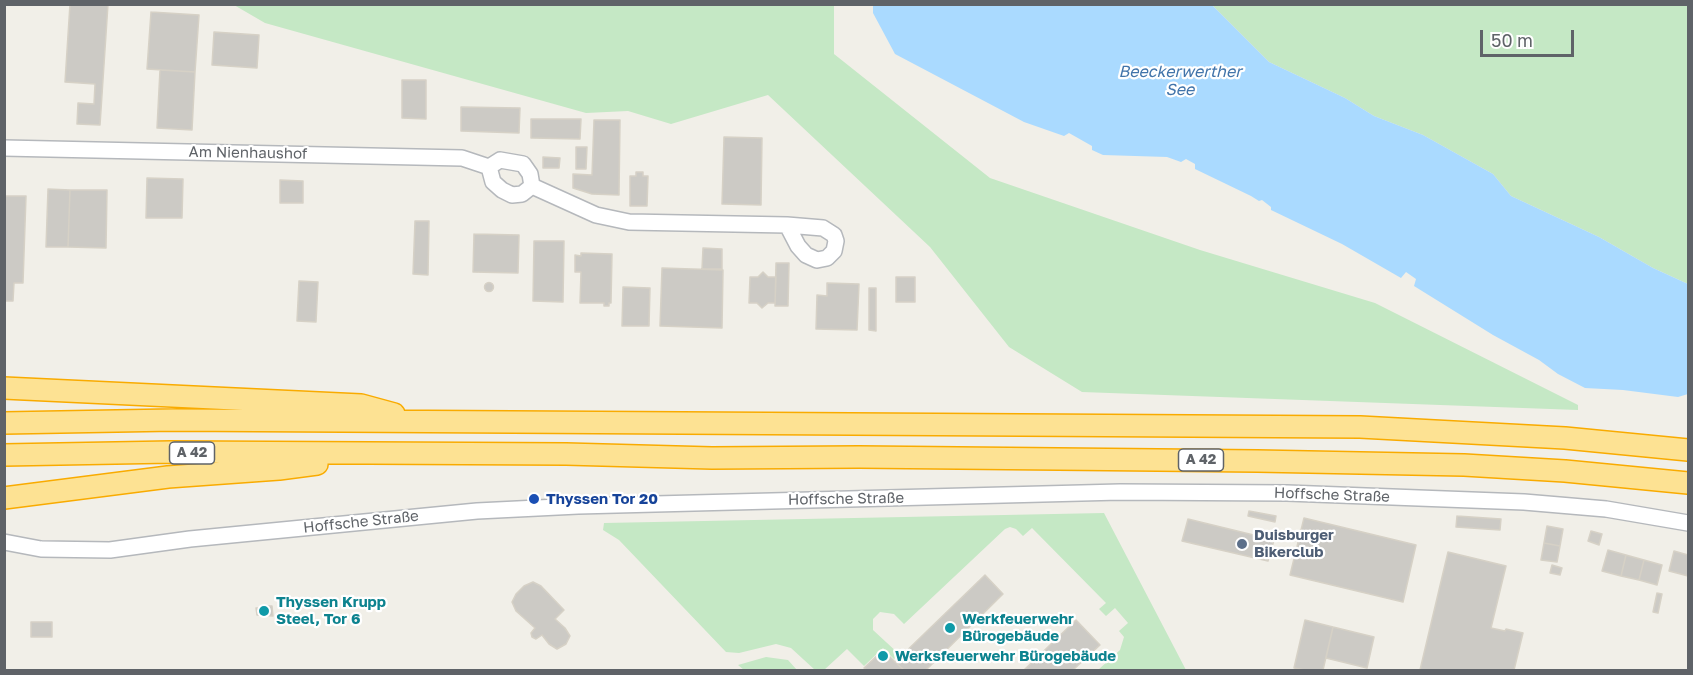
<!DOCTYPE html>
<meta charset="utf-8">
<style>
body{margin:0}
#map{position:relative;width:1693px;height:675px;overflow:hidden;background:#f1efe8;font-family:"Golos Text",sans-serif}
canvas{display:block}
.frame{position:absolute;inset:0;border:6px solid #5f6368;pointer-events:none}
.scale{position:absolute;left:1480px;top:30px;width:94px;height:27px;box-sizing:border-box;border:3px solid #5f6368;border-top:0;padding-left:8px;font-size:18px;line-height:21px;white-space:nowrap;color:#5f6368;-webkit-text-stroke:4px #fff;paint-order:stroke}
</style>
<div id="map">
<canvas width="1693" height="675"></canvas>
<div class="frame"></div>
<div class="scale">50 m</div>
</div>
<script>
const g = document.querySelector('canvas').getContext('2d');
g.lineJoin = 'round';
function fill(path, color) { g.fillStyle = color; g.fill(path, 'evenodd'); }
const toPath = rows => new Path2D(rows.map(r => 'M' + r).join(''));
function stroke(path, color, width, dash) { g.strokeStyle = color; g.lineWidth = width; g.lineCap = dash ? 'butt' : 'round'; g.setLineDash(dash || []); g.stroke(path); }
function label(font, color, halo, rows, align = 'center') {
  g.font = font + ' "Golos Text",sans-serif'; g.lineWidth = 4.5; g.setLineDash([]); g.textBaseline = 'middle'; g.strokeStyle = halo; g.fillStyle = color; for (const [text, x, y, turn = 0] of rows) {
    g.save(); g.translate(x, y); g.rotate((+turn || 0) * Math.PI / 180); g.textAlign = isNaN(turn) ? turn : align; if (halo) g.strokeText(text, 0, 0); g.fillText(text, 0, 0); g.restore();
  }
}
fill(toPath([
 [234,5,834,5,834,54,990,178,1200,250,1375,303,1578,405,1578,410,1082,392,1009,347,930,247,768,95,671,124,628,111,586,113,265,23],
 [1212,5,1688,5,1688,284,1653,268,1599,237,1511,196,1493,174,1423,135,1374,116,1345,98,1269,62],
 [1104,513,1186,670,1098,670,1120,650,1124,637,1119,631,1128,623,1115,608,1106,616,1099,609,1106,603,1032,528,1023,536,1016,529,1010,527,1005,529,904,624,894,614,880,612,873,619,873,630,899,654,894,659,883,648,864,666,847,649,824,670,815,670,791,648,776,644,739,653,726,652,619,540,603,530,604,523],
 [766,657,788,660,797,670,744,670,738,665]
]), '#c5e8c5');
fill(toPath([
 [873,5,1212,5,1269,62,1345,98,1374,116,1423,135,1493,174,1511,196,1599,237,1653,268,1688,284,1688,394,1678,397,1623,390,1585,388,1558,374,1539,360,1493,335,1414,286,1416,279,1406,272,1401,278,1342,244,1271,210,1271,207,1262,200,1259,201,1251,196,1195,169,1195,164,1186,159,1181,162,1167,157,1103,155,1092,150,1092,146,1069,133,1064,136,1024,122,895,54,873,13]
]), '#aadaff');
const building = toPath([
 [70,4,108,4,100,125,77,124,78,103,94,104,95,84,65,82,70,4],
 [151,12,199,15,195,72,147,69,151,12],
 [214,32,259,35,257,68,212,65,214,32],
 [160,70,195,72,192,130,157,128,160,70],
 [402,80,426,80,426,119,402,118,402,80],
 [461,107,520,108,519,133,461,131,461,107],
 [531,119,581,119,580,139,531,138,531,119],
 [594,120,620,120,619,195,592,194,573,188,573,174,592,175,594,120],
 [724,137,762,138,761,205,722,204,724,137],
 [576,147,587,147,586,169,576,169,576,147],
 [543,157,560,158,559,168,543,168,543,157],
 [636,172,643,172,643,176,648,176,647,206,630,206,630,176,636,176,636,172],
 [147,178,183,179,182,218,146,218,147,178],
 [280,180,303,181,303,203,280,203,280,180],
 [48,189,70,190,68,247,46,247,48,189],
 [70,190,107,190,106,248,68,247,70,190],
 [4,196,26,196,23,283,14,283,13,301,4,301,4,196],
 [415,221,429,221,428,275,413,274,415,221],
 [474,234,519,235,518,273,473,272,474,234],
 [534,241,564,241,563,302,533,301,534,241],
 [703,248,722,249,722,269,702,269,703,248],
 [581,253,612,254,611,303,609,303,609,306,604,306,604,303,580,303,581,272,575,272,575,255,581,256,581,253],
 [776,263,789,263,788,306,775,306,776,263],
 [662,268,723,270,722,328,660,326,662,268],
 [763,272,768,277,776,277,775,303,768,303,762,308,757,303,749,303,750,277,758,277,763,272],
 [896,277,915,277,915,302,896,302,896,277],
 [299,281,318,282,316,322,297,321,299,281],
 '484.5 287a4.5 4.5 0 1 1 9 0a4.5 4.5 0 1 1-9 0Z',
 '484.5 287a4.5 4.5 0 1 1 9 0a4.5 4.5 0 1 1-9 0Z',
 '484.5 287a4.5 4.5 0 1 1 9 0a4.5 4.5 0 1 1-9 0Z',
 [827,283,859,284,857,330,816,329,817,295,827,296,827,283],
 [623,287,650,288,649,326,622,326,623,287],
 [869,288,876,288,876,331,869,330,869,288],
 [1249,511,1276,516,1275,522,1248,516,1249,511],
 [1457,516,1501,519,1500,530,1456,527,1457,516],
 [1304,518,1416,545,1403,602,1290,575,1304,518],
 [1188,519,1274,540,1268,561,1182,541,1188,519],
 [1547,526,1563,529,1560,546,1544,543,1547,526],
 [1591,531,1602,534,1599,545,1588,541,1591,531],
 [1544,543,1560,546,1557,562,1541,560,1544,543],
 [1608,550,1626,555,1621,576,1602,571,1608,550],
 [1674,551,1688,555,1688,576,1669,571,1674,551],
 [1448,552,1506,566,1491,628,1505,631,1506,629,1523,633,1514,670,1420,670,1448,552],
 [1626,555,1644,560,1639,580,1621,576,1626,555],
 [1644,560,1662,565,1657,585,1639,580,1644,560],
 [1552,565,1562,568,1560,575,1550,573,1552,565],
 [985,575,1003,594,926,670,904,670,895,662,985,575],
 [533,582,541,586,564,610,555,619,565,628,570,636,566,644,557,649,549,644,542,635,536,639,532,637,531,633,535,628,516,611,512,602,516,594,524,586,533,582],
 [1657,593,1662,594,1658,613,1653,612,1657,593],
 [265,606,272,606,273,616,257,615,256,608,265,608,265,606],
 [1076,620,1100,645,1073,670,1024,670,1076,620],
 [1305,620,1333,627,1323,670,1305,670,1294,668,1305,620],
 [31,622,52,622,52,637,31,637,31,622],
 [1333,627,1374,637,1367,668,1326,658,1333,627],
 [883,650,895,662,904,670,866,670,864,668,883,650]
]);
fill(building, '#cccac5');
stroke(building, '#d6d1c6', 1.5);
const minor = toPath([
 [4,148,462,158,489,167,493,182,502,190,512,195,522,194,532,186,596,215,629,222,787,225,823,228,834,235,836,241,834,251,827,258,817,260,806,255,798,246,787,225],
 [489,167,500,160,523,164,530,174,532,186],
 [4,542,41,549,110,550,190,539,477,511,578,506,1120,492,1287,493,1524,502,1606,509,1688,523]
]);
const highway = toPath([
 [4,388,361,405,394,414],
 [4,423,173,420,1360,427,1565,438,1688,450],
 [4,455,171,452,566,454,712,458,859,457,1257,461,1464,465,1565,471,1688,483],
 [4,498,168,477,279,469,317,464]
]);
stroke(minor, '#b5b8bc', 18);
stroke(highway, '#f9ab00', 24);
stroke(minor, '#fff', 15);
stroke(highway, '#fde293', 21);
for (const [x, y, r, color] of [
 [534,499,6,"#1a4fb4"],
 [1242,544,6,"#5c6f8a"],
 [264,611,6,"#0f9aa8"],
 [950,628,6,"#0f9aa8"],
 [883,656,6,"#0f9aa8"]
]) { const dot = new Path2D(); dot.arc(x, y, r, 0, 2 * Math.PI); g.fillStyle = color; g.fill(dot); stroke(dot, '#fff', 2); }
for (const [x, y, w] of [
 [192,453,45],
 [1201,460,45]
]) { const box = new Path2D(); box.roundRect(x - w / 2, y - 11, w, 22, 4.5); g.fillStyle = '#fff'; g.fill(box); stroke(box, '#5f6368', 1.5); }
label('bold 14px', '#5f6368', null, [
 ["A 42",192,453],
 ["A 42",1201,460]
]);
label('15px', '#5f6368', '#fff', [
 ["Am Nienhaushof",248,153,1],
 ["Hoffsche Straße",1332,495,2],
 ["Hoffsche Straße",846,499,-1],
 ["Hoffsche Straße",361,522,-6]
]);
label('bold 15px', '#164399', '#fff', [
 ["Thyssen Tor 20",546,499]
], 'left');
label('bold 15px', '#4e5e75', '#fff', [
 ["Duisburger",1254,535],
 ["Bikerclub",1254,552]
], 'left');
label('bold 15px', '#0d838f', '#fff', [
 ["Thyssen Krupp",276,602],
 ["Steel, Tor 6",276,619],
 ["Werkfeuerwehr",962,619],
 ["Bürogebäude",962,636],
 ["Werksfeuerwehr Bürogebäude",895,656]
], 'left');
label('italic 16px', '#4174aa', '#fff', [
 ["Beeckerwerther",1180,72],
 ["See",1180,90]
]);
</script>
